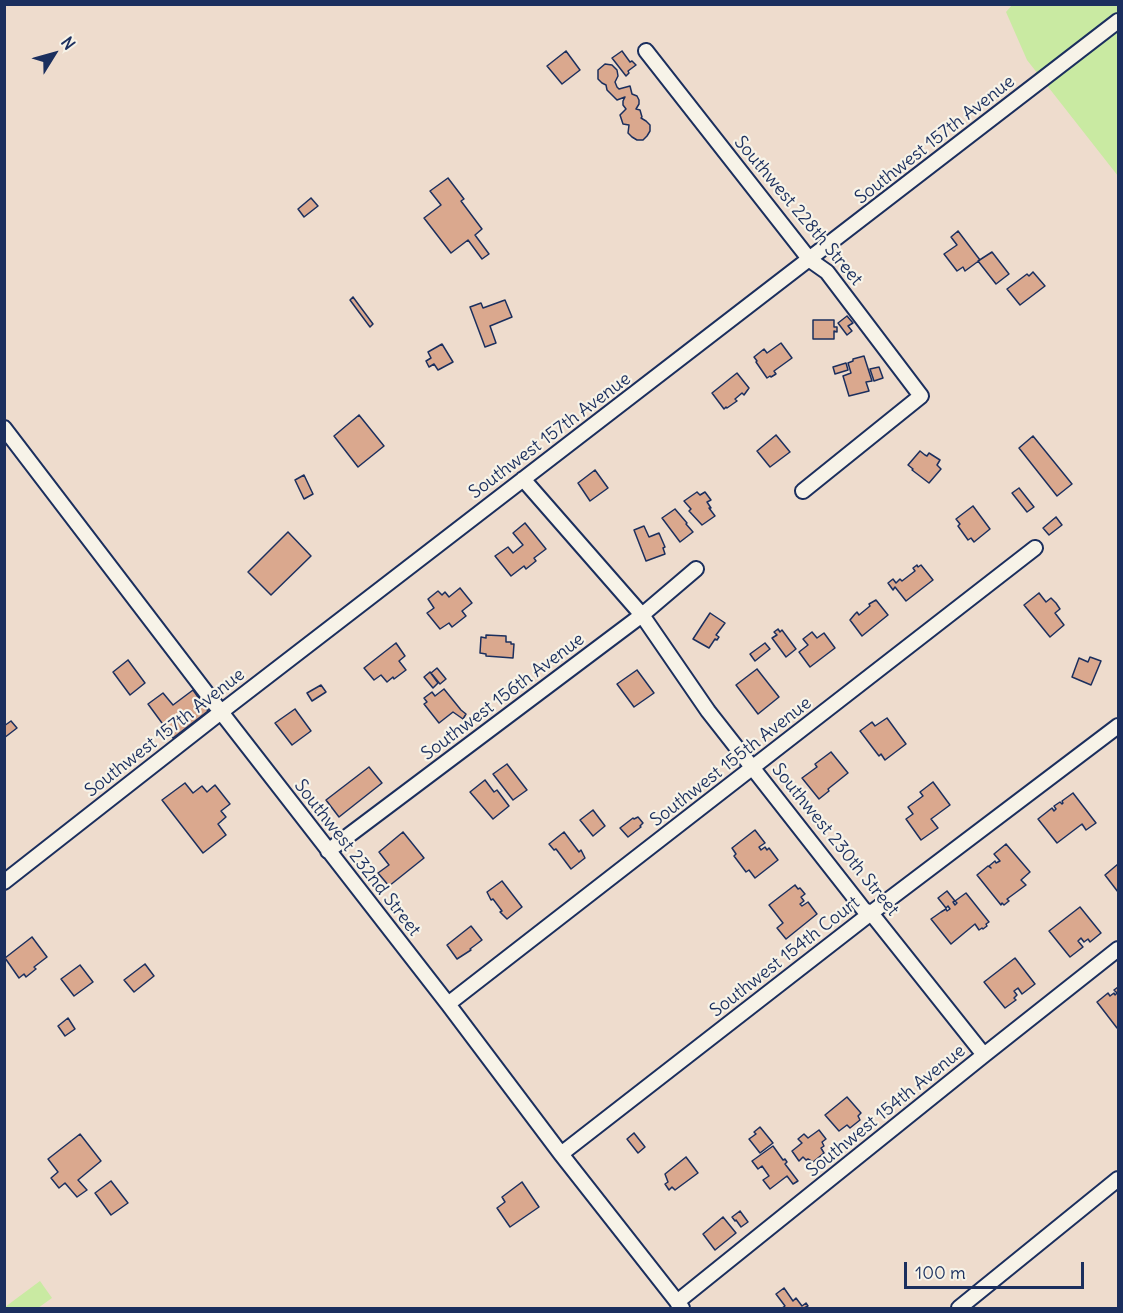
<!DOCTYPE html>
<style>
body{margin:0}
#map{position:relative;width:1123px;height:1313px;overflow:hidden;background:#eedccd;font-family:Delius,sans-serif}
canvas{display:block}
.frame{position:absolute;inset:0;border:6px solid #1b2f5e;pointer-events:none}
.north{position:absolute;left:24px;top:24px;width:60px;height:60px;-webkit-text-stroke:4px #f7f3e8;paint-order:stroke;rotate:53deg;font-size:16px;font-weight:700;line-height:24px;text-align:center;color:#1b2f5e}
.north::after{content:'';display:block;margin:auto;width:21px;height:27px;background:#1b2f5e;clip-path:polygon(50% 0,100% 100%,50% 72%,0 100%)}
.scale{position:absolute;left:904px;top:1262px;width:180px;height:27px;box-sizing:border-box;border:3px solid #1b2f5e;border-top:0;padding-left:8px;font-size:18px;line-height:21px;white-space:nowrap;color:#1b2f5e;-webkit-text-stroke:4px #f7f3e8;paint-order:stroke}
</style>
<div id="map">
<canvas width="1123" height="1313"></canvas>
<div class="frame"></div>
<div class="north">N</div>
<div class="scale">100 m</div>
</div>
<script>
const g = document.querySelector('canvas').getContext('2d');
g.lineJoin = 'round';
function fill(path, color) { g.fillStyle = color; g.fill(path, 'evenodd'); }
const toPath = rows => new Path2D(rows.map(r => 'M' + r).join(''));
function stroke(path, color, width, dash) { g.strokeStyle = color; g.lineWidth = width; g.lineCap = dash ? 'butt' : 'round'; g.setLineDash(dash || []); g.stroke(path); }
function label(font, color, halo, rows, align = 'center') {
  g.font = font + ' Delius,sans-serif'; g.lineWidth = 4.5; g.setLineDash([]); g.textBaseline = 'middle'; g.strokeStyle = halo; g.fillStyle = color; for (const [text, x, y, turn = 0] of rows) {
    g.save(); g.translate(x, y); g.rotate((+turn || 0) * Math.PI / 180); g.textAlign = isNaN(turn) ? turn : align; if (halo) g.strokeText(text, 0, 0); g.fillText(text, 0, 0); g.restore();
  }
}
fill(toPath([
 [1012,5,1118,5,1118,176,1027,60,1006,12],
 [40,1281,52,1298,38,1308,6,1308,5,1307]
]), '#c9eaa2');
const building = toPath([
 [566,51,580,70,562,84,547,66,566,51],
 [622,51,630,62,632,61,636,65,628,71,629,73,626,76,612,58,622,51],
 [605,64,612,65,617,70,618,76,615,82,617,87,619,89,630,86,632,94,637,96,639,100,639,104,636,109,640,110,642,117,641,118,646,121,650,125,650,131,647,136,643,140,637,140,632,137,628,133,629,125,623,124,620,115,626,109,623,105,623,101,625,97,617,100,607,90,606,85,602,83,598,79,598,70,605,64],
 [448,178,464,199,461,201,482,229,475,235,489,254,482,259,468,240,451,253,424,218,441,205,430,191,448,178],
 [311,198,318,206,304,217,298,209,311,198],
 [958,231,980,260,965,271,963,267,957,271,944,254,957,245,951,237,958,231],
 [992,252,1009,274,996,284,978,261,992,252],
 [1033,272,1045,286,1020,305,1007,289,1027,274,1029,276,1033,272],
 [353,297,373,324,370,327,350,300,353,297],
 [505,300,512,317,490,326,496,343,485,347,470,307,481,303,483,308,505,300],
 [847,316,853,323,848,326,852,331,847,335,838,323,847,316],
 [813,320,834,320,834,327,837,327,837,332,834,331,834,339,813,339,813,320],
 [781,343,792,358,774,371,776,374,771,377,770,376,767,378,756,362,757,361,754,357,764,349,767,353,781,343],
 [442,344,453,362,438,370,434,364,429,367,426,361,431,358,428,352,442,344],
 [864,356,872,381,866,382,869,391,849,396,843,376,851,373,848,363,853,361,853,359,864,356],
 [846,363,848,370,835,374,833,367,846,363],
 [879,367,883,378,874,381,870,369,879,367],
 [737,373,749,388,744,395,742,393,735,399,737,401,727,408,726,407,724,409,712,393,737,373],
 [359,415,384,446,358,467,334,436,359,415],
 [776,435,790,452,770,467,757,451,776,435],
 [1033,436,1072,484,1057,496,1019,448,1033,436],
 [920,451,925,455,927,456,929,453,940,460,937,465,941,469,929,483,912,470,913,469,908,465,920,451],
 [595,470,608,488,590,501,578,483,595,470],
 [304,475,313,494,304,499,295,480,304,475],
 [1019,488,1034,507,1027,512,1012,493,1019,488],
 [697,492,700,495,705,492,711,500,707,502,711,508,709,508,715,516,702,525,689,511,691,509,684,501,697,492],
 [973,506,990,529,974,542,971,538,968,540,958,526,960,524,956,519,973,506],
 [675,509,687,523,686,524,693,532,680,542,662,518,675,509],
 [1056,517,1062,525,1049,535,1043,528,1056,517],
 [525,523,546,549,534,558,536,561,526,569,524,566,511,576,495,556,508,547,513,553,523,545,513,533,525,523],
 [644,526,649,537,659,533,665,547,663,548,665,554,646,561,634,530,644,526],
 [288,532,311,556,271,595,248,572,288,532],
 [917,565,918,567,921,565,933,580,906,601,895,587,893,590,888,583,893,579,896,583,900,579,902,581,915,571,913,568,917,565],
 [460,588,472,603,462,611,466,616,452,627,449,623,440,629,427,613,434,608,428,599,438,591,442,595,445,592,449,597,460,588],
 [1039,593,1046,602,1051,598,1056,603,1060,609,1055,613,1064,625,1050,637,1024,605,1039,593],
 [876,600,888,615,862,636,850,620,855,614,857,612,859,615,870,606,869,604,876,600],
 [710,613,725,623,716,635,719,637,717,640,715,639,709,648,693,639,710,613],
 [778,629,780,632,782,630,796,649,786,657,772,638,777,635,774,632,778,629],
 [812,632,817,638,824,633,835,648,810,667,799,652,808,645,803,639,812,632],
 [486,635,506,636,506,642,511,642,511,644,514,644,513,658,486,656,486,654,480,653,481,637,486,638,486,635],
 [396,643,405,656,399,661,406,670,394,679,393,677,387,682,381,675,374,680,364,668,396,643],
 [765,643,770,649,755,661,750,654,765,643],
 [1090,657,1101,661,1091,685,1072,677,1079,658,1088,662,1090,657],
 [128,660,145,683,130,695,113,672,128,660],
 [437,668,446,679,440,684,431,673,437,668],
 [757,669,779,697,758,714,736,685,757,669],
 [637,670,654,693,634,707,617,684,637,670],
 [430,672,438,683,433,688,424,677,430,672],
 [321,685,326,692,312,701,307,693,321,685],
 [444,689,461,710,466,714,463,719,453,712,439,723,424,704,427,702,424,698,432,692,435,696,444,689],
 [193,690,208,711,173,738,148,704,163,693,173,705,193,690],
 [295,709,311,731,292,745,275,723,295,709],
 [887,718,906,744,885,760,881,754,879,756,860,731,872,722,875,726,887,718],
 [11,721,17,728,4,738,4,726,11,721],
 [831,752,848,773,828,789,829,791,819,799,802,778,817,767,815,764,831,752],
 [507,764,527,790,513,800,493,774,507,764],
 [369,767,382,783,339,817,326,800,369,767],
 [485,780,494,792,497,790,509,806,493,819,470,792,485,780],
 [933,782,950,805,931,819,938,828,921,840,906,819,913,814,908,807,923,796,920,792,933,782],
 [185,783,193,793,202,786,207,792,215,785,230,804,221,811,226,817,218,824,226,835,203,853,162,800,185,783],
 [1073,793,1096,823,1086,830,1082,824,1057,843,1038,819,1052,808,1054,811,1056,809,1054,806,1060,802,1062,804,1063,803,1062,801,1073,793],
 [593,810,605,826,593,836,580,820,593,810],
 [638,817,643,823,640,826,641,827,628,837,620,828,633,818,634,819,638,817],
 [755,830,765,843,759,847,761,850,765,847,767,850,769,848,778,860,755,878,749,870,746,872,734,856,736,854,732,848,755,830],
 [403,832,424,858,389,886,378,873,389,865,379,852,403,832],
 [564,832,579,852,581,850,585,858,571,869,556,849,554,850,549,844,564,832],
 [1006,844,1030,872,1021,880,1026,885,1007,899,1009,901,1004,905,1002,903,1001,905,977,875,988,866,991,868,989,866,995,861,996,863,1000,861,994,854,1006,844],
 [1118,864,1118,892,1105,875,1118,864],
 [502,881,522,907,507,919,500,912,502,911,493,899,491,900,487,892,502,881],
 [795,885,798,889,800,888,805,894,801,897,804,901,800,904,802,906,808,902,817,914,786,939,777,928,783,923,769,905,795,885],
 [947,891,955,901,953,902,955,905,957,903,955,901,966,893,989,922,986,924,987,926,983,929,982,928,979,930,975,924,951,944,931,919,941,912,946,909,947,911,950,909,948,906,946,908,938,898,947,891],
 [1080,907,1101,933,1090,942,1088,939,1084,942,1081,938,1078,941,1083,947,1070,957,1049,931,1080,907],
 [471,926,482,940,470,949,471,950,457,959,447,945,471,926],
 [32,937,47,957,34,967,36,969,26,977,24,974,19,978,5,958,32,937],
 [1015,958,1035,984,1022,994,1018,988,1014,991,1017,995,1014,998,1016,1000,1005,1008,984,982,1015,958],
 [145,964,154,976,134,992,124,980,145,964],
 [80,965,93,982,74,996,61,979,80,965],
 [1118,987,1118,1027,1117,1028,1097,1002,1108,993,1110,996,1114,993,1115,995,1117,993,1114,990,1118,987],
 [68,1018,75,1029,65,1036,58,1026,68,1018],
 [847,1097,861,1113,858,1116,860,1120,850,1128,847,1125,839,1131,825,1115,847,1097],
 [760,1127,773,1143,760,1153,749,1139,756,1134,754,1132,760,1127],
 [819,1130,826,1139,822,1142,824,1146,821,1148,824,1153,813,1162,808,1159,806,1160,803,1157,799,1161,792,1151,802,1143,798,1139,804,1134,808,1138,819,1130],
 [634,1133,645,1147,638,1153,627,1139,634,1133],
 [80,1134,101,1161,78,1180,87,1190,77,1197,65,1183,59,1188,51,1178,58,1172,48,1159,80,1134],
 [773,1146,783,1160,785,1159,787,1162,785,1164,798,1181,793,1184,787,1176,770,1189,763,1180,769,1176,762,1166,758,1169,752,1161,773,1146],
 [686,1157,698,1173,675,1190,672,1187,669,1190,665,1184,668,1182,665,1174,686,1157],
 [111,1181,128,1203,111,1215,95,1193,111,1181],
 [522,1182,539,1207,510,1227,497,1208,505,1202,502,1197,522,1182],
 [740,1211,748,1222,741,1227,736,1220,735,1221,732,1217,740,1211],
 [723,1217,736,1233,715,1250,703,1234,723,1217],
 [784,1288,793,1301,796,1298,802,1306,806,1303,808,1306,804,1308,782,1308,785,1306,776,1294,784,1288]
]);
fill(building, '#daa88e');
stroke(building, '#1b2f5e', 1.5);
const minor = toPath([
 [646,51,810,260,827,272,921,396,803,491],
 [4,428,221,712,448,1004,561,1154,682,1308],
 [523,479,642,615,708,711,857,901,864,910,871,913,984,1055],
 [328,851,642,615,696,569],
 [4,882,221,712,1118,21],
 [448,1004,1035,548],
 [561,1154,871,913,1118,726],
 [677,1302,984,1055,1118,949],
 [959,1308,1118,1179]
]);
stroke(minor, '#1b2f5e', 18);
stroke(minor, '#f7f3e8', 14);
label('18px', '#1b2f5e', '#f7f3e8', [
 ["Southwest 157th Avenue",935,140,-38],
 ["Southwest 228th Street",798,211,50],
 ["Southwest 157th Avenue",550,436,-37],
 ["Southwest 156th Avenue",503,697,-37],
 ["Southwest 157th Avenue",165,733,-38],
 ["Southwest 155th Avenue",731,762,-38],
 ["Southwest 230th Street",835,840,51],
 ["Southwest 232nd Street",357,858,52],
 ["Southwest 154th Court",785,957,-38],
 ["Southwest 154th Avenue",886,1111,-39]
]);
</script>
